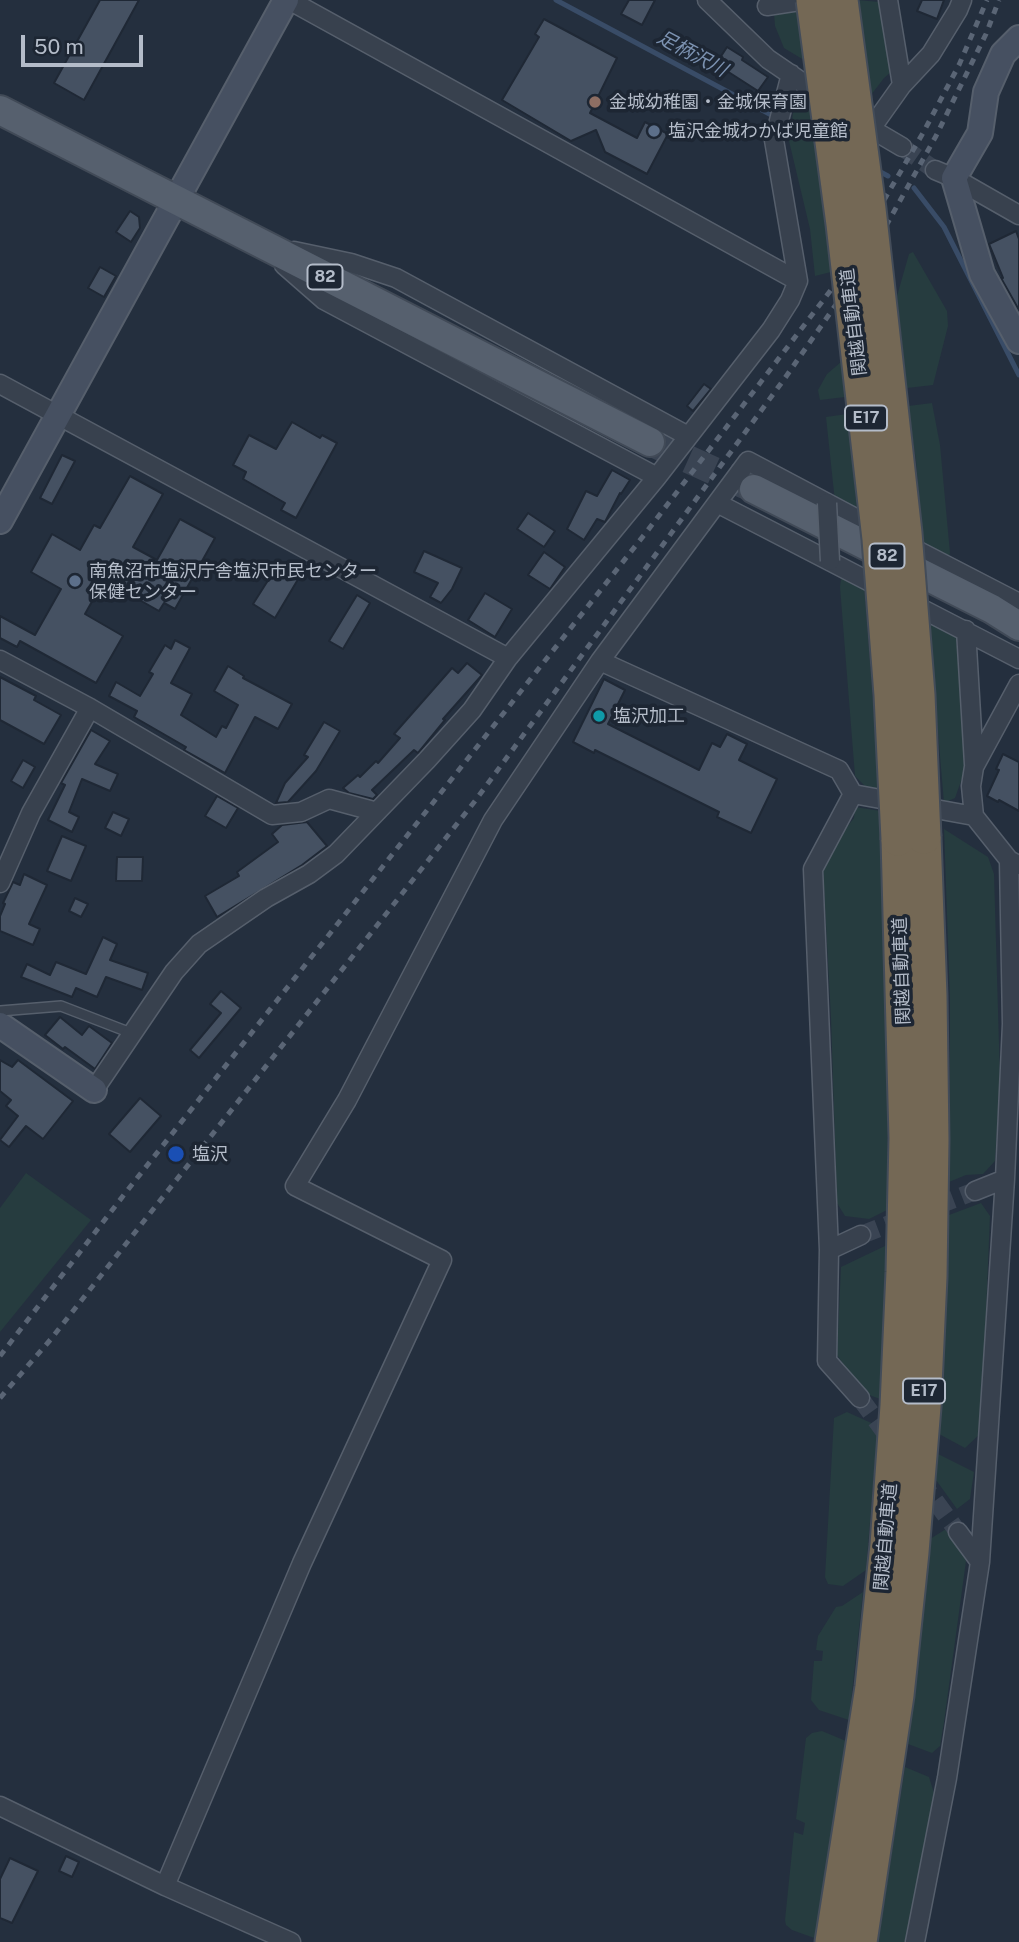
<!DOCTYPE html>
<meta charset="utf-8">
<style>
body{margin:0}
#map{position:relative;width:1019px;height:1942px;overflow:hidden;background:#242f3e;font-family:"Public Sans",sans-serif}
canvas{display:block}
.scale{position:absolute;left:21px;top:35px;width:122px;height:32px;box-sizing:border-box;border:4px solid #b4bcc9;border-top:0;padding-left:9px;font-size:21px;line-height:24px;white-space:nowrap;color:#b4bcc9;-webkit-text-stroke:5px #1d2633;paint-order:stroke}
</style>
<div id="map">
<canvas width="1019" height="1942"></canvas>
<div class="scale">50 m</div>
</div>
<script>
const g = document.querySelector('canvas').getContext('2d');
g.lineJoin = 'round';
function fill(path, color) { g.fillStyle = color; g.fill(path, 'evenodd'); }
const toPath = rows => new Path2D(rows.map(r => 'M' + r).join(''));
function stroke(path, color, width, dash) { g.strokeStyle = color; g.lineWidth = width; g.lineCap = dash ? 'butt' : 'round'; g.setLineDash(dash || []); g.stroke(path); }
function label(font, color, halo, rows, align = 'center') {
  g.font = font + ' "Public Sans","Noto Sans JP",sans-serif'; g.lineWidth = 7; g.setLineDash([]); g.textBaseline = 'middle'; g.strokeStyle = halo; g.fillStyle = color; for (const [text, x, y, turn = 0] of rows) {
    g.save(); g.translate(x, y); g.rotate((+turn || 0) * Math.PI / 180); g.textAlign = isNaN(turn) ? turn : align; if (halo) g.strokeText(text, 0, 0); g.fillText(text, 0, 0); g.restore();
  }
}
fill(toPath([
 [857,0,880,2,891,72,884,78,871,95],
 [796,8,804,60,784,48,775,26,774,13],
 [810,101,831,272,815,276,810,229,789,141,793,113,799,104],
 [913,252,947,311,948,326,933,385,907,388,897,296,909,254],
 [841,362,845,397,820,400,818,390,827,374],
 [932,403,940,445,950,553,948,560,923,546,916,461,908,406],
 [847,414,853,463,857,513,835,502,826,417],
 [842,572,864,583,880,794,869,790,855,776,840,587],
 [928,615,955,627,962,697,966,767,955,798,944,803],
 [855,807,881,811,888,1099,887,1210,869,1219,845,1216,837,1203,831,1018,823,869,828,851,854,818],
 [944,829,988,857,994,874,1000,1079,995,1161,983,1174,966,1175,949,1182,950,1001],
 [26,1173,91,1220,0,1332,0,1208],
 [981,1203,990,1216,981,1433,965,1448,939,1434,949,1215],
 [887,1245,880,1399,864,1393,837,1355,841,1267],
 [847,1412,878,1426,866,1570,843,1586,828,1584,825,1577,834,1418],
 [938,1454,974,1472,970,1499,957,1509,936,1480],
 [946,1529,966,1561,944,1722,940,1746,932,1753,908,1744,930,1539],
 [863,1592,849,1720,819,1710,811,1700,814,1661,822,1661,823,1651,816,1650,818,1636,836,1607,842,1606],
 [822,1731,846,1741,817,1939,792,1930,786,1925,785,1920,794,1832,803,1835,805,1823,796,1819,806,1738,812,1733],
 [905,1767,929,1777,934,1793,907,1942,878,1942]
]), '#263c3f');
stroke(toPath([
 [556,0,820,141],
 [875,169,888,176],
 [914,188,944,227,1019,375]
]), '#394c67', 5);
const building = toPath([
 [100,0,139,0,84,100,54,83,100,0],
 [629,0,655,0,642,25,621,14,629,0],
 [922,0,944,0,937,19,917,11,922,0],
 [544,19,617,58,590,113,637,138,645,122,668,134,647,174,605,152,596,130,571,141,502,100,539,37,535,34,544,19],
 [727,47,743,57,742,60,768,77,758,91,716,64,727,47],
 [130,211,139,217,140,228,131,242,116,232,130,211],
 [1016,231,1019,239,1019,310,1001,278,1003,278,989,244,1016,231],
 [100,267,116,276,104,297,88,288,100,267],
 [704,384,711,389,693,411,687,406,704,384],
 [292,422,320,438,322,435,337,443,296,518,281,510,285,503,243,479,246,472,233,465,249,435,276,449,292,422],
 [62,455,75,461,52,504,40,498,62,455],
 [612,470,630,480,621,494,620,493,605,522,597,519,584,540,567,529,586,491,597,496,612,470],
 [130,476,163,494,133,547,157,560,180,519,215,538,175,609,164,603,159,611,104,580,85,614,123,636,96,683,20,641,17,647,0,638,0,616,35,635,61,589,31,572,52,534,80,550,94,525,100,528,130,476],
 [528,513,555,531,544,547,517,529,528,513],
 [424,551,462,568,452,589,441,603,430,597,438,583,414,572,424,551],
 [544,552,565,567,550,589,528,575,544,552],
 [279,563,300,576,275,618,253,604,279,563],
 [485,593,512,609,495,637,468,620,485,593],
 [357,595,370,603,343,649,329,641,357,595],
 [175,640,190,648,171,683,192,694,181,715,216,737,222,726,226,728,238,705,214,691,228,666,244,676,243,678,292,704,278,729,255,717,225,773,184,750,186,747,134,717,137,711,109,696,116,682,140,696,153,674,149,672,165,645,171,649,175,640],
 [467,663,482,675,443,719,445,720,418,753,414,750,372,790,377,795,373,799,349,793,343,788,358,775,360,777,376,761,378,763,400,738,394,734,452,668,458,673,467,663],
 [0,677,36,696,34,700,61,715,44,744,0,720,0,677],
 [604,679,625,690,608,724,699,770,712,743,720,747,727,734,747,744,739,760,777,779,751,833,717,817,719,812,595,750,594,753,573,742,604,679],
 [324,722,340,731,316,771,288,802,276,803,285,783,308,757,304,755,324,722],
 [91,730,110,741,95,764,118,774,110,791,82,779,69,812,79,817,72,832,48,820,65,785,61,783,91,730],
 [1003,754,1019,762,1019,811,999,800,998,802,987,796,999,770,996,769,1003,754],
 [23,760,35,767,23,788,11,781,23,760],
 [217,796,238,808,226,828,205,816,217,796],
 [113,812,129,819,121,836,105,828,113,812],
 [307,822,327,846,302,865,217,917,205,896,239,876,237,872,278,842,272,834,282,825,307,822],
 [62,836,86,846,71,881,47,871,62,836],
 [117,857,143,857,142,881,116,881,117,857],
 [24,874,47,885,29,924,40,929,33,945,0,931,0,916,5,904,3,903,13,882,20,885,24,874],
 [75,898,88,904,81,917,69,911,75,898],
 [103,937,117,944,110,960,148,973,142,990,106,977,97,997,76,988,72,997,21,977,27,964,50,975,56,962,86,974,103,937],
 [221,991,241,1008,199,1058,190,1050,221,1013,210,1004,221,991],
 [60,1017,82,1035,89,1026,112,1043,95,1069,65,1047,63,1049,45,1035,60,1017],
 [0,1060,12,1067,18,1060,73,1101,43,1139,26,1126,9,1147,0,1140,18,1116,6,1106,11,1100,0,1091,0,1060],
 [140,1098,161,1116,130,1152,109,1134,140,1098],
 [66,1856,79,1862,72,1877,59,1871,66,1856],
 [10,1858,38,1871,12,1923,0,1918,0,1879,10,1858]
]);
fill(building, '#455162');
stroke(building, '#1f2835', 2);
stroke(toPath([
 [902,147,935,170],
 [861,1235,975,1191],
 [860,1398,892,1442],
 [919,1479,958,1532]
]), '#3a4453', 18, [18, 9]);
stroke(toPath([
 [650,442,754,489]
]), '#3a4453', 28, [28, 14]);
const lane = toPath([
 [0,1011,61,1006,131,1033]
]);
const street = toPath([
 [289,0,798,281],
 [707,0,768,59,825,98],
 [888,0,902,85],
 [767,6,806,0],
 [856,120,902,147],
 [870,130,902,85,931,54,958,10,962,0],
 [935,170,954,178,1019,215],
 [294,251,351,263,396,278,688,436],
 [284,265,324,300,657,477],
 [0,384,508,658],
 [717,503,1019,659],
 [905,544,1019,603],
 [966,630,974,764],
 [0,660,90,708,272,815,301,812,329,799,377,812],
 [600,661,839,770,853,794,974,816],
 [853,794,813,869,829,1250,827,1361,860,1398],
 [1018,865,1009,860,974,816,971,786,974,767,1019,684],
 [0,883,31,813,90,708],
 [94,1090,174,972,199,944,266,898,309,874,336,854,427,760,472,710,508,658,657,477,771,330,790,300,798,281,774,140,791,74],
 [975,1191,1005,1179],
 [829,1250,861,1235],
 [958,1532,980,1562],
 [0,1806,165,1886,291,1942],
 [165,1886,302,1563,442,1260,295,1186,347,1100,493,820,600,661,748,461,880,531],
 [915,1942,947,1778,980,1562,1005,1179,1012,1024,1009,860]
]);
const secondary = toPath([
 [1019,38,1003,54,986,92,980,133,954,178,982,274,1019,341],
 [0,521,286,0],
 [0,1025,94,1090]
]);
const primary = toPath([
 [0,110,650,442],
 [754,489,992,609,1019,626]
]);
const highway = toPath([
 [832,1942,872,1687,887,1545,897,1406,903,1272,906,1138,898,839],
 [860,1942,897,1695,912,1552,924,1407,930,1277,932,1140,930,996,924,837]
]);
stroke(lane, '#565f6c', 12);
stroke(street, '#565f6c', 21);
stroke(secondary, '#565f6c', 28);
stroke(primary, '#414a57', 32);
stroke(highway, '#434c59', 37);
stroke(lane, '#38414e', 9);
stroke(street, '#38414e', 18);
stroke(secondary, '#465061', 24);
stroke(primary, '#56606e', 28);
stroke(highway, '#746855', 33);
stroke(toPath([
 [0,1356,123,1196,648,530,834,286,923,133,959,65,987,0],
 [0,1398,51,1339,475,801,785,378,851,283,882,233,936,136,986,34,999,0]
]), '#5a6575', 5, [7, 7]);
const streetBridge = toPath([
 [827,503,830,561]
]);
const highwayBridge = toPath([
 [813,0,843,224,879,539,891,695,898,839],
 [841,0,869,209,905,533,918,695,924,837]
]);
stroke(streetBridge, '#565f6c', 21, []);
stroke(highwayBridge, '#434c59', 37, []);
stroke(streetBridge, '#38414e', 18);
stroke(highwayBridge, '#746855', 33);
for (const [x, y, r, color] of [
 [595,102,7,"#8d6e63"],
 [654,131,7,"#5c6f8a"],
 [75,581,7,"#5c6f8a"],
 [599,716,7,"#0f9aa8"],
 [176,1154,9,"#1a4fb4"]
]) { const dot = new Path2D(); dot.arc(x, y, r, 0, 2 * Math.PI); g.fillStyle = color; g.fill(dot); stroke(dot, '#1d2633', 2.5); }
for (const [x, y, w] of [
 [325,277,35],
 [866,418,42],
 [887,556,35],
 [924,1391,42]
]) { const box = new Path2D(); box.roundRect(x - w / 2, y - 12.5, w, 25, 5); g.fillStyle = '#1d2633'; g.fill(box); stroke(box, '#b4bcc9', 2); }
label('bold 16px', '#b4bcc9', null, [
 ["82",325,277],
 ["E17",866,418],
 ["82",887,556],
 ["E17",924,1391]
]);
label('18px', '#b4bcc9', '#1d2633', [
 ["金城幼稚園・金城保育園",609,102],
 ["塩沢金城わかば児童館",668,131],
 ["南魚沼市塩沢庁舎塩沢市民センター",89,571],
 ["保健センター",89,592],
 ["塩沢加工",613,716],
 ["塩沢",192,1154]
], 'left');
label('18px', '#b4bcc9', '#1d2633', [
 ["関越自動車道",854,322,-97],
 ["関越自動車道",902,971,-92],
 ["関越自動車道",886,1537,-85]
]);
label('italic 19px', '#7c92b1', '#1d2633', [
 ["足柄沢川",692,54,28]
]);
</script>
